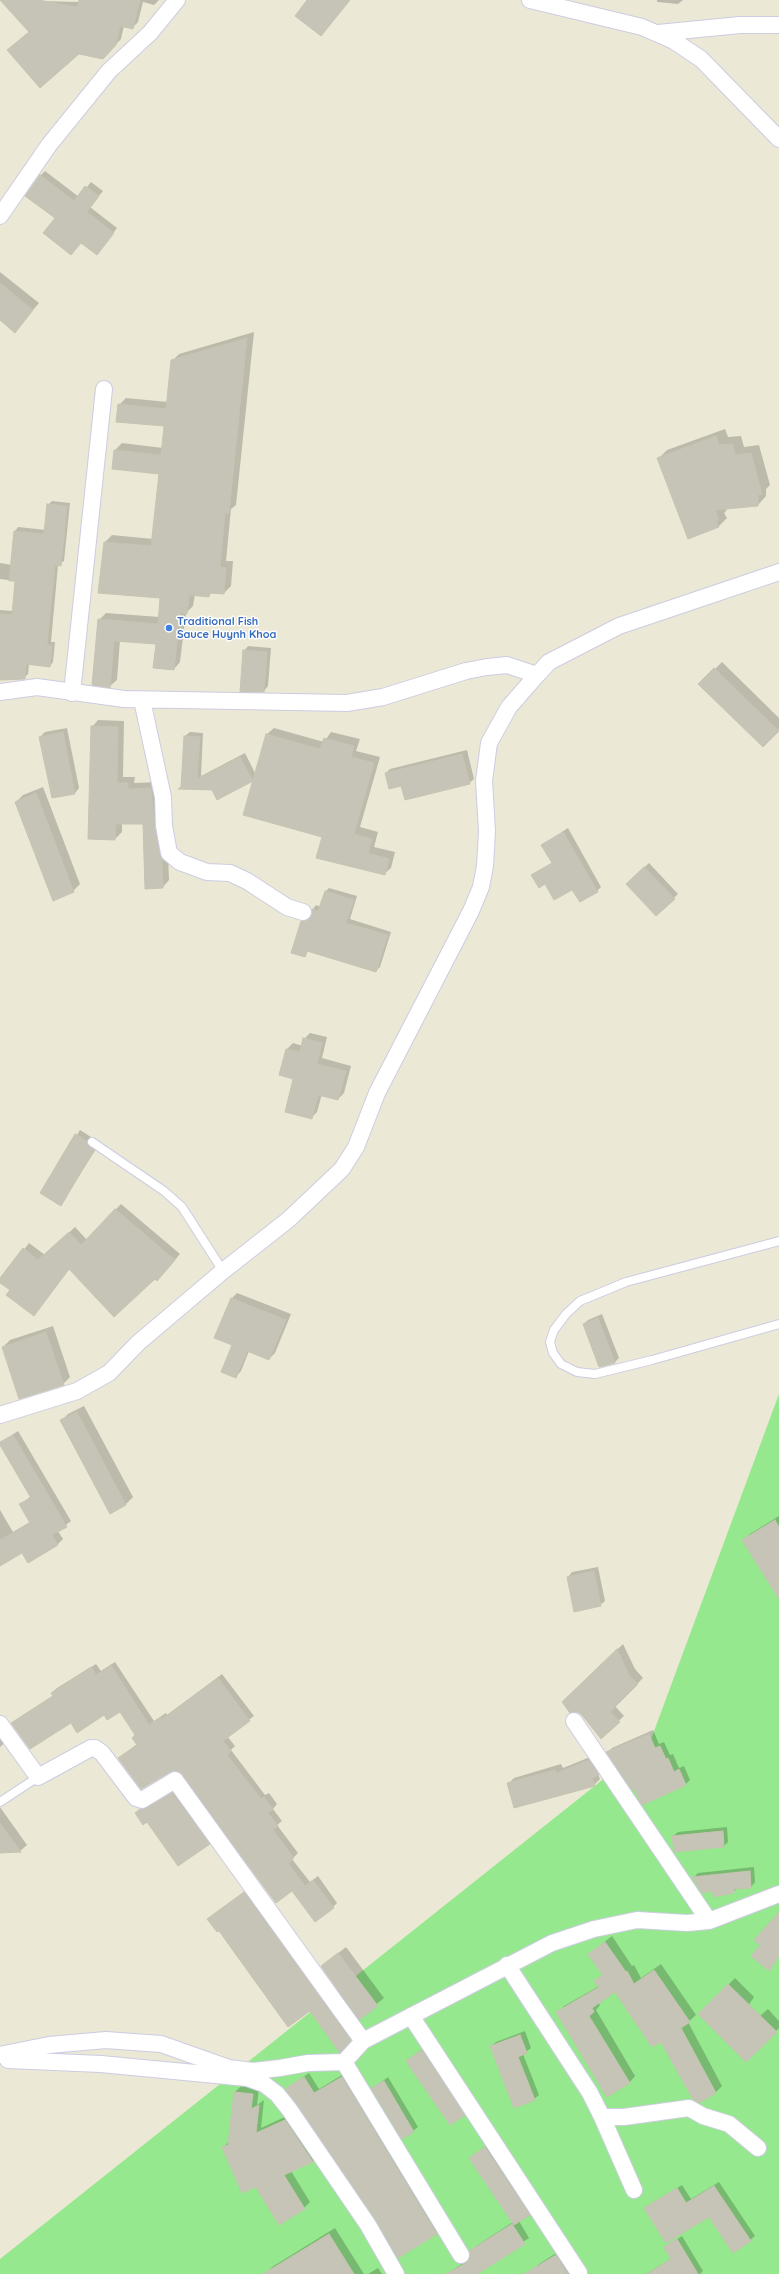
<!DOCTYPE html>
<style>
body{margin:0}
canvas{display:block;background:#ebe8d6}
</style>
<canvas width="779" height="2274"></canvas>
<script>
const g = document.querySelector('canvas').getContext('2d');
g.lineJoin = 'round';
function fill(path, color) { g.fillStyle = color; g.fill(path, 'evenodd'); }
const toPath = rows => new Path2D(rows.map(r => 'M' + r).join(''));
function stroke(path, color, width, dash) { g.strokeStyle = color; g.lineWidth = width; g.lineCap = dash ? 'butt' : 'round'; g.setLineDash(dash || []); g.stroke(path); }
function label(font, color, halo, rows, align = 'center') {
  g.font = font + ' Quicksand,sans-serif'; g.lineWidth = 3; g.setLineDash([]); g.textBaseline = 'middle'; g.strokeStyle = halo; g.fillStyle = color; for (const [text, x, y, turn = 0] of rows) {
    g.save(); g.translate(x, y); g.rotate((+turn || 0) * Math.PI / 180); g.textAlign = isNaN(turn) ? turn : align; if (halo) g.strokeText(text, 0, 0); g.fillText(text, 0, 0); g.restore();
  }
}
fill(toPath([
 [779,1394,779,2274,0,2274,0,2259,650,1742]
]), '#95e88d');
fill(toPath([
 [2,0,79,2,80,0,159,0,154,5,143,2,138,22,132,28,124,26,121,39,108,53,79,53,14,45,30,31],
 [657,0,683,0,678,4,657,2],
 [45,171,79,197,91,182,103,191,90,207,117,228,101,249,81,242,57,218,40,176],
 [0,272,39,303,15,331,0,319],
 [254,332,236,505,231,509,226,561,233,561,231,586,224,593,212,592,209,596,195,594,193,606,186,613,180,662,174,669,157,644,120,640,117,680,110,686,99,620,106,613,160,617,162,598,99,592,105,542,112,535,153,539,160,473,115,450,122,443,163,448,165,426,119,405,126,398,168,402,172,361,179,354],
 [725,429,728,437,741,436,744,447,759,445,770,485,766,489,766,496,758,505,726,508,727,510,724,513,727,518,719,526,688,538,658,459,667,450],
 [52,501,70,503,64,561,58,565,51,642,55,642,53,662,50,666,29,664,28,674,24,678,0,679,0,610,13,611,16,581,0,579,0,563,12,565,15,531,18,527,46,530,48,505],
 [248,646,271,648,268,686,264,691,244,651],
 [722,662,779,718,779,729,763,745,700,684],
 [98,720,124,721,123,777,135,777,134,783,158,782,168,852,169,880,163,887,144,823,122,823,122,832,115,839,92,727],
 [67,728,79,788,75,793,40,737,45,732],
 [274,728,324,742,331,732,360,739,356,751,380,757,360,827,378,832,374,847,395,852,391,868,384,874,323,836,255,778,252,780,213,789,182,786,185,736,190,732,203,733,201,776,245,753,256,775,267,734],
 [467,750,474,779,469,783,402,785,386,773,390,769],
 [43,787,80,884,73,891,16,802,23,795],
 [568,828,601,887,597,891,545,883,533,875,556,862,542,845],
 [649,863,678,894,656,915,627,884],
 [329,888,357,896,350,919,391,932,380,967,376,971,309,950,305,956,302,922,306,918,312,916,313,909,316,905,321,907,326,891],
 [310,1033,327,1037,322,1058,351,1066,344,1093,338,1099,322,1094,317,1112,311,1118,294,1078,280,1075,287,1049,293,1043,303,1046,304,1039],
 [80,1130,91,1137,91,1141,98,1146,61,1204,41,1192],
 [121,1204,180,1254,163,1274,70,1268,34,1315,11,1290,0,1282,29,1243,45,1255,75,1227,87,1240],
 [237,1293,291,1314,275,1353,269,1359,249,1351,241,1371,236,1377,231,1299],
 [602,1314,619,1358,615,1362,600,1366,584,1324,588,1320],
 [53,1326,70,1377,63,1384,3,1347,10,1340],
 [84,1406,133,1497,126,1504,110,1512,61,1421,68,1414],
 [18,1431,71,1521,58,1531,63,1539,58,1544,22,1552,0,1565,0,1510,13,1532,30,1522,20,1505,31,1496,0,1443],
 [779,1516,779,1597,744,1540,750,1534],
 [598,1567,605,1601,600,1605,568,1577,572,1572],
 [623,1644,635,1669,643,1678,615,1706,624,1716,601,1737,579,1712,564,1702],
 [115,1662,154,1721,166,1713,167,1715,222,1674,254,1716,227,1736,235,1746,231,1750,265,1795,269,1793,277,1804,273,1809,282,1821,277,1825,298,1853,292,1859,310,1882,318,1876,337,1903,333,1907,292,1890,180,1771,119,1758,137,1744,136,1735,121,1711,71,1722,12,1723,54,1695,52,1693,57,1688,96,1664,101,1671],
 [0,1728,8,1740,0,1747],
 [653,1730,659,1744,664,1742,670,1755,673,1754,679,1768,684,1766,690,1780,686,1784,634,1787,608,1752,612,1748],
 [595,1755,604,1768,598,1774,600,1779,594,1785,508,1784,514,1778,561,1764,563,1768],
 [177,1789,213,1839,209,1843,147,1821,136,1813,145,1805,152,1804],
 [0,1807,27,1845,20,1851,0,1852],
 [727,1827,728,1842,724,1846,673,1836,678,1832],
 [754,1867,755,1882,751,1887,738,1888,733,1892,714,1890,694,1877,698,1873],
 [249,1889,355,2035,344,2047,310,2010,208,1919],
 [612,1936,632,1966,634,1965,641,1978,661,1964,696,2015,688,2022,722,2086,715,2093,615,1991,598,2002,600,2005,596,2010,635,2076,629,2083,558,2013,564,2006,599,1986,595,1981,603,1974,589,1954],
 [346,1947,384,1998,359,2018,322,1966],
 [735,1978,754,1997,730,2033,699,2014],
 [768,2009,779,2021,779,2028,746,2061,736,2037],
 [525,2031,531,2048,523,2054,539,2095,534,2099,491,2046,496,2042],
 [429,2044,471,2108,464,2115,407,2061],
 [347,2072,441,2228,398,2257,377,2219,287,2088,309,2073,319,2089],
 [388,2077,418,2127,413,2131,372,2089],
 [241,2086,259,2088,257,2105,264,2100,261,2128,291,2114,319,2155,313,2161,291,2171,310,2202,304,2208,256,2186,223,2148,229,2141,235,2092],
 [490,2143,533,2210,519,2221,529,2238,475,2274,446,2274,470,2259,470,2252,476,2246,513,2222,470,2158],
 [719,2182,755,2236,750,2240,710,2215,646,2208,682,2185,691,2199],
 [335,2228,364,2274,266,2274,272,2267],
 [682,2236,703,2271,700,2274,646,2274,672,2258,665,2247],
 [561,2250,577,2274,535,2274,534,2269,539,2264],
 [378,2268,382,2274,368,2274]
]), '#0003');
const building = toPath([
 [0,0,38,0,77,7,79,0,140,0,133,29,120,26,116,45,103,59,79,54,40,88,7,50,29,32,0,0],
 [307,0,350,0,321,36,295,16,307,0],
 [40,175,74,201,85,186,99,196,87,212,114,233,97,255,81,243,71,255,43,233,55,218,25,196,40,175],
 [0,283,33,310,15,333,0,320,0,283],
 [247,338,229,513,225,513,220,567,226,568,224,594,209,593,209,597,189,595,187,614,180,613,174,670,153,668,156,644,114,641,110,688,92,685,98,619,158,624,160,598,98,593,104,542,151,546,159,474,112,469,114,450,161,455,164,426,116,422,118,404,166,409,171,360,247,338],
 [716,436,719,445,733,444,735,455,751,453,762,494,758,495,758,506,715,510,719,520,716,522,719,527,688,539,657,458,716,436],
 [47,504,67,506,61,566,55,565,47,645,52,646,50,667,26,664,25,679,0,680,0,614,12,615,15,581,9,581,14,531,44,534,47,504],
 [243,650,267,652,264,692,240,692,243,650],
 [714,668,779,731,763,747,698,684,714,668],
 [91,726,118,727,117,783,128,783,128,789,151,788,155,828,162,859,163,888,145,889,143,824,116,824,115,840,88,839,91,726],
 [63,732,75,794,52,798,39,737,63,732],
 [266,734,320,749,324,738,354,746,351,757,374,763,354,834,372,839,368,853,389,859,385,875,316,858,322,837,243,815,266,734],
 [184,736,200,737,197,779,240,757,253,781,217,800,212,790,178,789,181,787,184,736],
 [462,754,470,784,405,800,401,786,389,789,385,773,462,754],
 [36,793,74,892,53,901,15,802,36,793],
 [563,832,598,892,580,902,572,890,554,900,545,884,539,888,531,875,552,863,541,845,563,832],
 [644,867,675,899,656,916,626,884,644,867],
 [325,891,354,900,346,923,388,935,376,972,307,951,305,957,291,953,301,921,310,919,312,914,312,909,318,911,325,891],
 [303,1038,322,1043,317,1064,346,1071,338,1100,318,1095,312,1119,285,1112,293,1079,279,1075,286,1049,300,1052,303,1038],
 [75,1134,87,1141,87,1145,94,1150,61,1206,40,1193,75,1134],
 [115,1209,175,1260,157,1281,155,1279,114,1317,69,1269,34,1316,6,1295,10,1290,0,1283,0,1278,23,1248,38,1260,69,1232,81,1245,115,1209],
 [231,1298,286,1320,269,1360,247,1351,236,1378,221,1372,232,1345,214,1338,231,1298],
 [598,1318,615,1363,599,1367,583,1324,598,1318],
 [46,1332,64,1385,19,1399,2,1347,46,1332],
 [77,1412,126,1505,110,1514,60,1420,77,1412],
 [13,1435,67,1527,52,1535,58,1545,28,1563,22,1553,0,1566,0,1540,30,1523,19,1504,31,1498,0,1445,0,1442,13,1435],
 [775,1520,779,1527,779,1599,742,1540,775,1520],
 [594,1571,601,1606,574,1612,567,1577,594,1571],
 [617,1649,629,1675,638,1684,610,1712,620,1722,601,1739,582,1715,578,1712,570,1713,562,1702,617,1649],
 [111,1665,149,1725,161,1717,162,1719,218,1678,250,1721,223,1741,231,1751,227,1755,261,1799,264,1797,273,1809,268,1813,278,1826,273,1830,294,1858,288,1863,305,1886,313,1880,334,1908,315,1922,292,1891,276,1903,179,1772,170,1772,141,1789,118,1758,137,1745,132,1738,135,1735,120,1712,107,1720,104,1715,77,1733,71,1723,30,1749,11,1723,53,1696,51,1693,91,1667,96,1675,111,1665],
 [649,1734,655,1748,660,1746,666,1759,668,1758,674,1772,679,1769,686,1785,642,1805,634,1789,632,1790,606,1752,649,1734],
 [589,1760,599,1775,592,1778,595,1786,514,1808,507,1783,555,1770,557,1773,589,1760],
 [172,1793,210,1844,178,1866,147,1822,143,1825,135,1813,140,1809,147,1808,172,1793],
 [0,1823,21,1852,0,1853,0,1823],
 [723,1831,724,1847,674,1852,672,1836,723,1831],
 [750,1871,751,1888,734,1889,734,1893,713,1897,713,1891,702,1893,692,1877,750,1871],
 [244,1892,351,2040,340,2053,310,2011,288,2027,219,1931,217,1932,207,1919,244,1892],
 [779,1912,779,1956,769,1971,751,1956,760,1945,754,1940,779,1912],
 [605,1942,626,1972,627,1971,634,1984,654,1970,690,2022,681,2028,716,2093,699,2103,693,2099,661,2042,652,2047,615,1992,592,2008,594,2012,589,2016,630,2083,607,2097,556,2012,599,1987,594,1981,603,1975,588,1954,605,1942],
 [338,1953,378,2006,359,2020,321,1966,338,1953],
 [728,1984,777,2032,746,2062,698,2014,728,1984],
 [520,2035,527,2053,518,2057,535,2100,514,2108,490,2046,520,2035],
 [422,2050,465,2115,450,2125,406,2061,422,2050],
 [304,2077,314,2093,342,2077,437,2234,398,2258,376,2220,285,2089,304,2077],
 [384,2081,414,2132,402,2139,371,2088,384,2081],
 [234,2092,253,2094,251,2109,259,2105,256,2133,285,2120,313,2162,284,2175,305,2209,279,2225,256,2187,242,2193,222,2147,228,2145,234,2092],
 [485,2147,530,2215,514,2225,469,2158,485,2147],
 [714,2186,751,2241,733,2253,709,2217,666,2243,644,2208,677,2188,686,2203,714,2186],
 [512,2224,525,2244,477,2274,446,2274,466,2263,469,2259,469,2251,512,2224],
 [329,2234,354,2274,263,2274,329,2234],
 [677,2239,698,2274,647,2274,671,2259,664,2247,677,2239],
 [556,2255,568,2274,524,2274,556,2255]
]);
fill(building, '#c6c4b7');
stroke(building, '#c6c4b0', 1);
const service = toPath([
 [92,1142,164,1191,182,1207,223,1271],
 [779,1241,626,1282,580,1301,566,1314,554,1330,550,1342,553,1353,561,1364,577,1372,595,1374,652,1360,779,1324],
 [0,1802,38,1777]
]);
const minor = toPath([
 [530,0,642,27,674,41,701,59,779,139],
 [658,33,740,25,779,25],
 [0,216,49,145,109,71,150,33,177,0],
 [0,692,37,687,124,699,347,703,383,697,466,671,487,667,507,665,537,675],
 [72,693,104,389],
 [142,700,163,797,164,826,169,853,180,862,207,872,230,873,247,881,287,907,303,912],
 [0,1415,77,1391,109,1373,138,1343,223,1271,288,1220,342,1169,356,1147,377,1093,471,911,481,887,485,866,487,831,484,781,489,743,509,707,537,675,549,662,619,626,779,572],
 [574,1721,709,1921],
 [0,1724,38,1777,91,1748,95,1748,102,1753,136,1798,142,1800,175,1780,363,2041],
 [507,1965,590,2093,602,2117,624,2117,689,2108,703,2116,729,2124,758,2148],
 [411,2016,579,2273],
 [0,2055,49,2045,106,2040,161,2044,229,2068,253,2071,280,2068,308,2063,344,2062,363,2041,552,1943,594,1929,637,1920,687,1923,709,1921,779,1894],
 [8,2060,101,2064,247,2078,264,2084,277,2094,289,2109,368,2225,396,2274],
 [344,2062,461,2255],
 [602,2117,634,2190]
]);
stroke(service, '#cdcce2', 10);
stroke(minor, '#cdcce2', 18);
stroke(service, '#fff', 8);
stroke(minor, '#fff', 16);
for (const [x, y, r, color] of [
 [169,628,4,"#3f7fe0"]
]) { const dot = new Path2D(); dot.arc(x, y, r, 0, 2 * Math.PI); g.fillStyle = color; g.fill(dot); stroke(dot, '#fff', 1.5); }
label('bold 11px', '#366cbe', '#fff', [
 ["Traditional Fish",177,622],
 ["Sauce Huynh Khoa",177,635]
], 'left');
</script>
